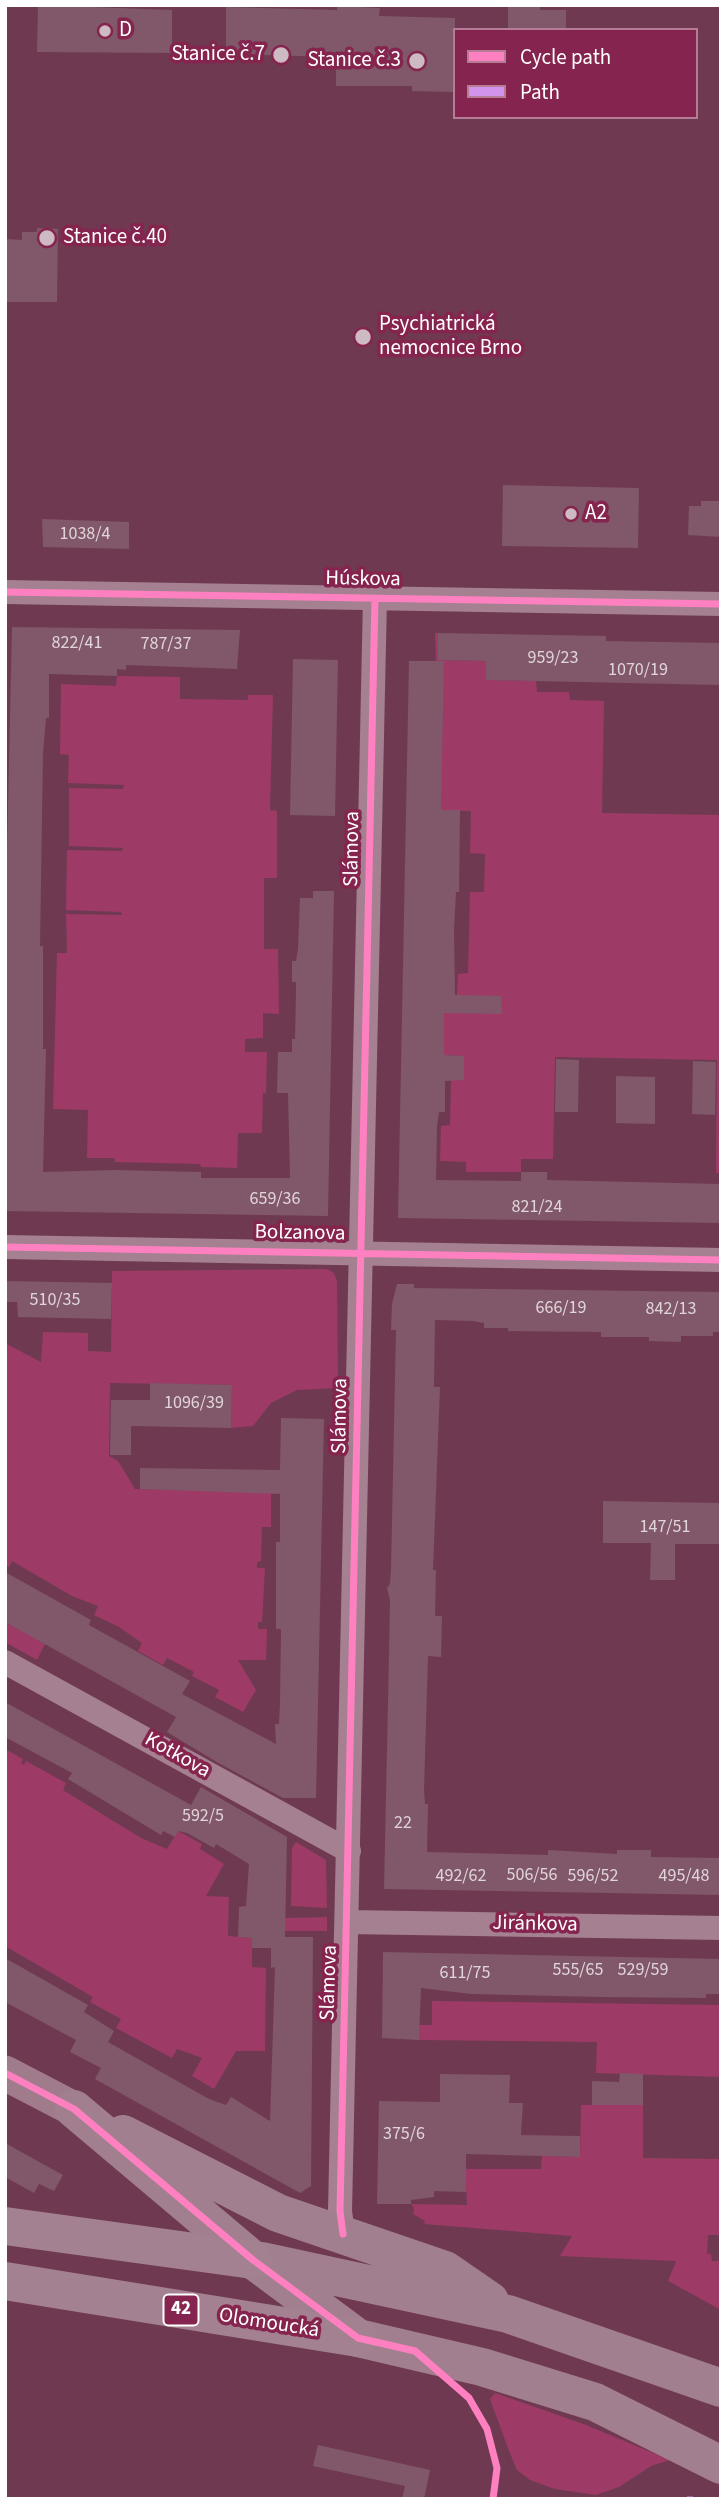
<!DOCTYPE html>
<meta charset="utf-8">
<style>
body{margin:0}
#map{position:relative;width:726px;height:2504px;overflow:hidden;background:#6f3a51;font-family:"Source Sans 3",sans-serif}
canvas{display:block}
.frame{position:absolute;inset:0;border:7px solid #fff;pointer-events:none}
.legend{position:absolute;left:453px;top:28px;width:245px;height:91px;box-sizing:border-box;background:#85244e;border:2px solid #b67c95;margin:0;padding:9px 12px;list-style:none;font-size:21px;color:#fff}
.legend li{display:flex;align-items:center;gap:14px;height:35px}
.legend b{width:35px;border:2px solid #b67c95}
</style>
<div id="map">
<canvas width="726" height="2504"></canvas>
<div class="frame"></div>
<ul class="legend">
<li><b style="height:9px;background:#ff80c0"></b>Cycle path</li>
<li><b style="height:9px;background:#d193ec"></b>Path</li>
</ul>
</div>
<script>
const g = document.querySelector('canvas').getContext('2d');
g.lineJoin = 'round';
function fill(path, color) { g.fillStyle = color; g.fill(path, 'evenodd'); }
const toPath = rows => new Path2D(rows.map(r => 'M' + r).join(''));
function stroke(path, color, width, dash) { g.strokeStyle = color; g.lineWidth = width; g.lineCap = dash ? 'butt' : 'round'; g.setLineDash(dash || []); g.stroke(path); }
function label(font, color, halo, rows, align = 'center') {
  g.font = font + ' "Source Sans 3",sans-serif'; g.lineWidth = 7; g.setLineDash([]); g.textBaseline = 'middle'; g.strokeStyle = halo; g.fillStyle = color; for (const [text, x, y, turn = 0] of rows) {
    g.save(); g.translate(x, y); g.rotate((+turn || 0) * Math.PI / 180); g.textAlign = isNaN(turn) ? turn : align; if (halo) g.strokeText(text, 0, 0); g.fillText(text, 0, 0); g.restore();
  }
}
fill(toPath([
 [435,633,438,633,439,660,486,661,486,680,536,681,537,692,569,692,570,700,604,701,602,813,721,815,721,1173,716,1173,717,1060,555,1057,553,1159,521,1159,521,1172,466,1172,466,1162,440,1161,441,1126,450,1125,451,1080,464,1080,464,1056,444,1055,444,1013,456,1013,458,974,468,973,470,892,484,892,485,854,470,853,471,811,441,810],
 [117,676,180,677,180,699,248,700,248,695,273,695,270,810,277,811,277,878,264,878,264,949,278,949,279,1014,263,1013,263,1038,245,1039,245,1052,267,1052,266,1093,263,1093,262,1133,238,1133,237,1168,201,1167,200,1164,115,1162,114,1158,87,1158,88,1110,53,1109,57,953,67,953,66,914,122,915,121,912,66,910,67,850,122,851,123,848,69,846,69,788,123,789,124,785,68,783,69,755,60,754,61,684,116,686],
 [327,1269,334,1273,337,1281,338,1388,297,1390,271,1403,253,1426,231,1428,232,1385,110,1383,109,1456,118,1461,135,1489,271,1491,271,1527,262,1527,261,1561,257,1562,257,1568,265,1568,262,1622,258,1622,258,1629,267,1629,266,1660,238,1660,256,1690,243,1712,215,1697,219,1690,192,1676,194,1672,167,1658,163,1665,138,1651,142,1643,119,1627,94,1615,98,1606,72,1596,12,1561,9,1567,5,1565,5,1343,41,1362,43,1332,88,1333,88,1351,111,1352,112,1271],
 [5,1622,45,1644,37,1660,5,1642],
 [5,1749,23,1759,21,1763,24,1765,26,1761,66,1783,63,1790,141,1838,167,1849,178,1831,202,1844,200,1849,224,1864,206,1896,229,1897,228,1936,252,1938,252,1967,266,1968,265,2051,236,2051,214,2089,192,2076,202,2058,177,2049,172,2058,116,2028,121,2019,90,2002,93,1997,5,1946],
 [296,1842,326,1860,327,1908,291,1906,292,1848],
 [327,1917,327,1931,285,1931,285,1918],
 [432,2001,721,2005,721,2077,596,2073,597,2042,419,2040,419,2025,432,2025],
 [581,2105,643,2105,643,2158,721,2159,721,2235,708,2235,707,2254,711,2254,712,2261,721,2261,721,2310,668,2281,676,2261,560,2256,572,2236,424,2224,425,2221,413,2214,414,2208,411,2204,467,2205,465,2169,541,2169,542,2156,580,2157],
 [495,2393,586,2425,670,2460,651,2466,619,2487,596,2495,555,2489,530,2480,517,2470,509,2451,490,2399]
]), '#9d3b66');
fill(toPath([
 [38,5,172,10,172,53,37,52],
 [508,5,540,5,540,10,566,10,566,30,508,30],
 [337,6,380,8,379,16,455,18,455,92,412,91,412,86,336,86,336,57,226,54,226,7,337,10],
 [37,228,58,229,57,302,5,302,5,239,22,240,22,232,37,232],
 [503,485,639,488,638,548,502,546],
 [701,501,721,501,721,537,688,535,689,506,701,506],
 [42,519,129,522,129,549,43,547],
 [12,627,240,630,237,669,126,665,126,670,117,669,117,676,49,674,49,718,46,718,43,754,40,946,43,946,43,1049,46,1049,43,1172,114,1170,201,1172,201,1178,290,1178,288,1093,277,1093,278,1052,292,1052,292,1039,295,1039,296,992,296,982,292,982,292,961,296,961,298,949,300,898,313,898,313,891,334,891,328,1216,5,1211,5,940],
 [438,633,606,636,606,641,721,643,721,685,486,680,486,661,438,660],
 [293,659,338,660,335,816,290,815],
 [409,661,444,661,441,810,460,810,459,892,456,892,454,930,455,995,501,996,502,1014,444,1013,444,1055,464,1056,464,1080,445,1081,445,1112,439,1112,437,1126,436,1180,521,1181,521,1172,547,1172,547,1180,721,1184,721,1223,398,1218],
 [556,1059,579,1060,578,1112,555,1112],
 [693,1061,716,1062,715,1115,692,1114],
 [616,1076,655,1077,655,1124,616,1123],
 [5,1281,112,1283,111,1319,18,1317,17,1302,5,1302],
 [397,1284,414,1284,414,1288,721,1292,721,1332,713,1332,713,1336,681,1336,681,1342,649,1341,649,1337,601,1337,601,1332,508,1331,508,1328,484,1328,484,1323,472,1321,435,1320,434,1387,440,1387,433,1570,436,1570,435,1616,442,1616,441,1657,428,1656,424,1790,425,1804,428,1804,427,1852,548,1855,548,1850,617,1854,617,1850,651,1850,651,1857,721,1858,721,1895,384,1889,389,1656,390,1600,387,1588,390,1584,391,1569,396,1330,391,1330,392,1304],
 [150,1383,232,1385,231,1428,131,1426,131,1455,110,1455,111,1400,150,1400],
 [281,1418,324,1419,316,1798,283,1798,215,1761,167,1732,176,1717,5,1622,5,1572,91,1620,89,1625,190,1681,182,1694,276,1744,275,1724,279,1724,280,1703,281,1629,276,1629,276,1542,280,1542,280,1494,140,1489,140,1468,280,1470],
 [603,1501,721,1503,721,1544,675,1544,675,1580,650,1580,651,1543,603,1543],
 [5,1702,191,1805,201,1787,287,1837,285,1937,313,1937,311,2186,300,2193,95,2079,101,2068,70,2052,76,2040,5,2002,5,1958,88,2005,84,2012,114,2031,108,2042,209,2099,226,2105,231,2097,270,2121,275,1967,271,1968,271,1948,252,1948,252,1938,238,1937,239,1907,246,1906,249,1864,216,1844,214,1848,187,1833,178,1831,175,1837,163,1831,161,1835,68,1779,72,1773,5,1737],
 [383,1952,721,1959,721,1994,706,1994,706,1998,600,1997,471,1994,421,1988,419,2040,382,2038],
 [620,2073,643,2074,643,2105,592,2105,592,2081,619,2082],
 [440,2074,510,2075,509,2103,523,2103,521,2135,580,2136,580,2157,466,2154,466,2192,434,2191,434,2197,411,2200,411,2204,377,2204,379,2101,440,2102],
 [5,2143,63,2175,54,2191,39,2184,34,2193,5,2177],
 [318,2445,430,2470,424,2499,402,2499,405,2486,313,2466]
]), '#81576a');
stroke(toPath([
 [5,592,721,604],
 [5,1247,721,1260],
 [5,1662,349,1851],
 [349,1922,721,1928],
 [343,2234,340,2211,375,598]
]), '#a58091', 24);
stroke(toPath([
 [5,2073,74,2109]
]), '#a07b8c', 35);
stroke(toPath([
 [74,2109,253,2260,358,2338,482,2367,595,2402,721,2465],
 [123,2134,278,2213,445,2270,490,2301],
 [262,2261,508,2314,721,2388]
]), '#a27f8e', 38);
stroke(toPath([
 [5,2226,253,2260],
 [5,2281,358,2338]
]), '#a48191', 38);
stroke(toPath([
 [687,2499,693,2499]
]), '#d193ec', 5, [10, 5]);
stroke(toPath([
 [5,592,721,604],
 [5,1247,721,1260],
 [5,2073,74,2109,253,2260,358,2338,415,2351,469,2398,487,2429,497,2468,493,2499],
 [343,2234,340,2211,375,598]
]), '#ff80c0', 7);
for (const [x, y, r, color] of [
 [105,31,7,"#cdbac2"],
 [281,55,9,"#cdbac2"],
 [417,61,9,"#cdbac2"],
 [47,238,9,"#cdbac2"],
 [363,337,9,"#cdbac2"],
 [571,514,7,"#cdbac2"]
]) { const dot = new Path2D(); dot.arc(x, y, r, 0, 2 * Math.PI); g.fillStyle = color; g.fill(dot); stroke(dot, '#85244e', 2.5); }
label('18px', '#e0d5da', null, [
 ["1038/4",85,535],
 ["822/41",77,644],
 ["787/37",166,645],
 ["959/23",553,659],
 ["1070/19",638,671],
 ["659/36",275,1200],
 ["821/24",537,1208],
 ["510/35",55,1301],
 ["666/19",561,1309],
 ["842/13",671,1310],
 ["1096/39",194,1404],
 ["147/51",665,1528],
 ["592/5",203,1817],
 ["22",403,1824],
 ["506/56",532,1876],
 ["492/62",461,1877],
 ["596/52",593,1877],
 ["495/48",684,1877],
 ["555/65",578,1971],
 ["529/59",643,1971],
 ["611/75",465,1974],
 ["375/6",404,2135]
]);
for (const [x, y, w] of [
 [181,2310,35]
]) { const box = new Path2D(); box.roundRect(x - w / 2, y - 15.5, w, 31, 5); g.fillStyle = '#85244e'; g.fill(box); stroke(box, '#fff', 2); }
label('bold 19px', '#fff', null, [
 ["42",181,2310]
]);
label('21px', '#fff', '#85244e', [
 ["D",119,31],
 ["Stanice č.7",265,55,"right"],
 ["Stanice č.3",401,61,"right"],
 ["Stanice č.40",63,238],
 ["Psychiatrická",379,325],
 ["nemocnice Brno",379,349],
 ["A2",585,514]
], 'left');
label('21px', '#fff', '#85244e', [
 ["Húskova",363,580,1],
 ["Slámova",353,849,-89],
 ["Bolzanova",300,1234,1],
 ["Slámova",341,1416,-89],
 ["Kotkova",177,1756,29],
 ["Jiránkova",535,1925,1],
 ["Slámova",330,1983,-88],
 ["Olomoucká",269,2324,9]
]);
</script>
